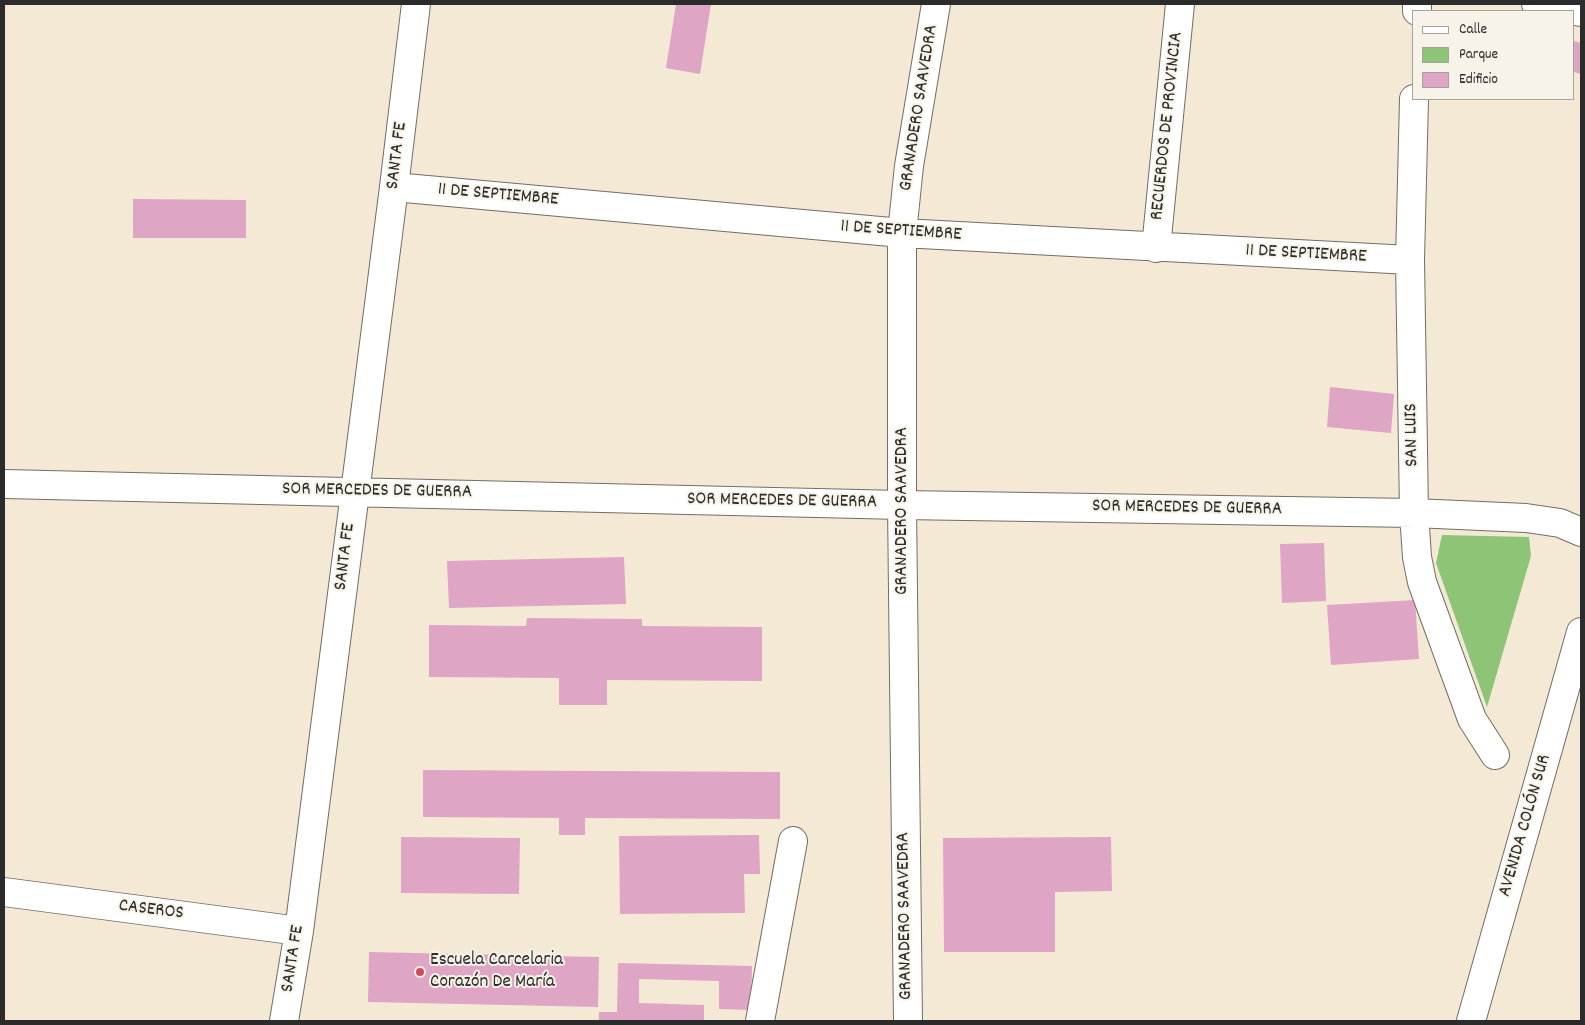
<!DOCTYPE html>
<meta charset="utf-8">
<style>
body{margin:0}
#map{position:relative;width:1585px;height:1025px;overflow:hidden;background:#f4e9d5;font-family:Dekko,sans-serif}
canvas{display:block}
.frame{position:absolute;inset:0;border:5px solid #2b2b2b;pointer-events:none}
.legend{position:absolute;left:1412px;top:10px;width:162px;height:90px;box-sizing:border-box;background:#f7f3e8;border:1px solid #a5a39c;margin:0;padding:6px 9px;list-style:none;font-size:15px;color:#2b2b2b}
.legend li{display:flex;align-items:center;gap:10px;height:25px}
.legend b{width:25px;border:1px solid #a5a39c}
</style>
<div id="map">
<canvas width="1585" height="1025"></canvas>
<div class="frame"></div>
<ul class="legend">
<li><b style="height:6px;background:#fff"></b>Calle</li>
<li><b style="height:14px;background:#8ec476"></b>Parque</li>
<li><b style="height:14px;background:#dfa5c5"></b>Edificio</li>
</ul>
</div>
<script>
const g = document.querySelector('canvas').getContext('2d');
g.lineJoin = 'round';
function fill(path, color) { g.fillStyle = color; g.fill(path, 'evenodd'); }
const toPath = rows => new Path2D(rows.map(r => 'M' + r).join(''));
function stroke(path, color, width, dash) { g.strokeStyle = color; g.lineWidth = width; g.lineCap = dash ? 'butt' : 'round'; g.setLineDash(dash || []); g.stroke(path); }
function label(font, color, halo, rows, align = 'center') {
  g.font = font + ' Dekko,sans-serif'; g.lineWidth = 4; g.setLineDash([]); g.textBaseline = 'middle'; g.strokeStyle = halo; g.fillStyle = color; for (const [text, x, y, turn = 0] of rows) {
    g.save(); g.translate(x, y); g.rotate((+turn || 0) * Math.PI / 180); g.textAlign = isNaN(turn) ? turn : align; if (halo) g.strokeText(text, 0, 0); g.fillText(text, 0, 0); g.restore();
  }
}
fill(toPath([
 [1442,535,1529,537,1531,556,1487,707,1436,563]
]), '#8ec476');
fill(toPath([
 [676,4,711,4,700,74,666,68],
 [1574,41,1581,43,1581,74,1574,72],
 [133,199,246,200,246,238,133,238],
 [1330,387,1394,394,1391,433,1327,427],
 [1324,543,1326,601,1282,603,1280,544],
 [624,557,626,604,449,608,447,561],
 [1415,600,1419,659,1331,665,1327,605],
 [527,618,642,619,642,626,762,627,762,681,607,680,607,705,559,705,559,678,429,677,429,625,526,626],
 [423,770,780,772,780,819,585,818,585,835,559,835,559,818,423,817],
 [759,835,760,874,744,874,745,913,620,914,619,836],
 [401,837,520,838,519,894,401,893],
 [1111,837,1112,891,1055,892,1055,952,944,952,943,838],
 [369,952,599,957,598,1007,368,1002],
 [618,963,752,966,751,1010,719,1009,719,981,639,979,639,1003,704,1005,704,1021,599,1021,599,1012,617,1012]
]), '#dfa5c5');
const minor = toPath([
 [1536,4,1581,12],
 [1417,11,1417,4],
 [1414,99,1410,260,1414,513,1417,557,1422,582,1472,719,1495,755],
 [394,187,902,233,1410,260],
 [1156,248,1180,4],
 [4,484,902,505,1414,513,1526,518,1560,523,1581,532],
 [4,892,299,931],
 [284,1021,299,931,394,187,416,4],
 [760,1021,793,841],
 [908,1021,902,505,902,233,909,166,936,4]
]);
const major = toPath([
 [1471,1021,1581,632]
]);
stroke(minor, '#716e66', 30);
stroke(major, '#716e66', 30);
stroke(minor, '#fff', 28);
stroke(major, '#fff', 28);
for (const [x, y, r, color] of [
 [420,972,5,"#d1495b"]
]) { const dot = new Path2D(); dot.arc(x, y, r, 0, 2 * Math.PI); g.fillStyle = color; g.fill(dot); stroke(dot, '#f7f3e8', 2); }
label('19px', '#2b2b2b', '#f7f3e8', [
 ["GRANADERO SAAVEDRA",920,108,-81],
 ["RECUERDOS DE PROVINCIA",1168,126,-84],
 ["SANTA FE",398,156,-83],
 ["11 DE SEPTIEMBRE",498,196,5],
 ["11 DE SEPTIEMBRE",901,232,4],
 ["11 DE SEPTIEMBRE",1306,255,3],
 ["SAN LUIS",1413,435,-91],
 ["SOR MERCEDES DE GUERRA",377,492,1],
 ["SOR MERCEDES DE GUERRA",782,502,1],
 ["SOR MERCEDES DE GUERRA",1187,509,1],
 ["GRANADERO SAAVEDRA",903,511,-90],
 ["SANTA FE",346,557,-83],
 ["AVENIDA COLÓN SUR",1526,826,-74],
 ["CASEROS",151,911,7],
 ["GRANADERO SAAVEDRA",906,916,-91],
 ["SANTA FE",294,959,-81]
]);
label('19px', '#2b2b2b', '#f7f3e8', [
 ["Escuela Carcelaria",430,961],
 ["Corazón De María",430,983]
], 'left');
</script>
